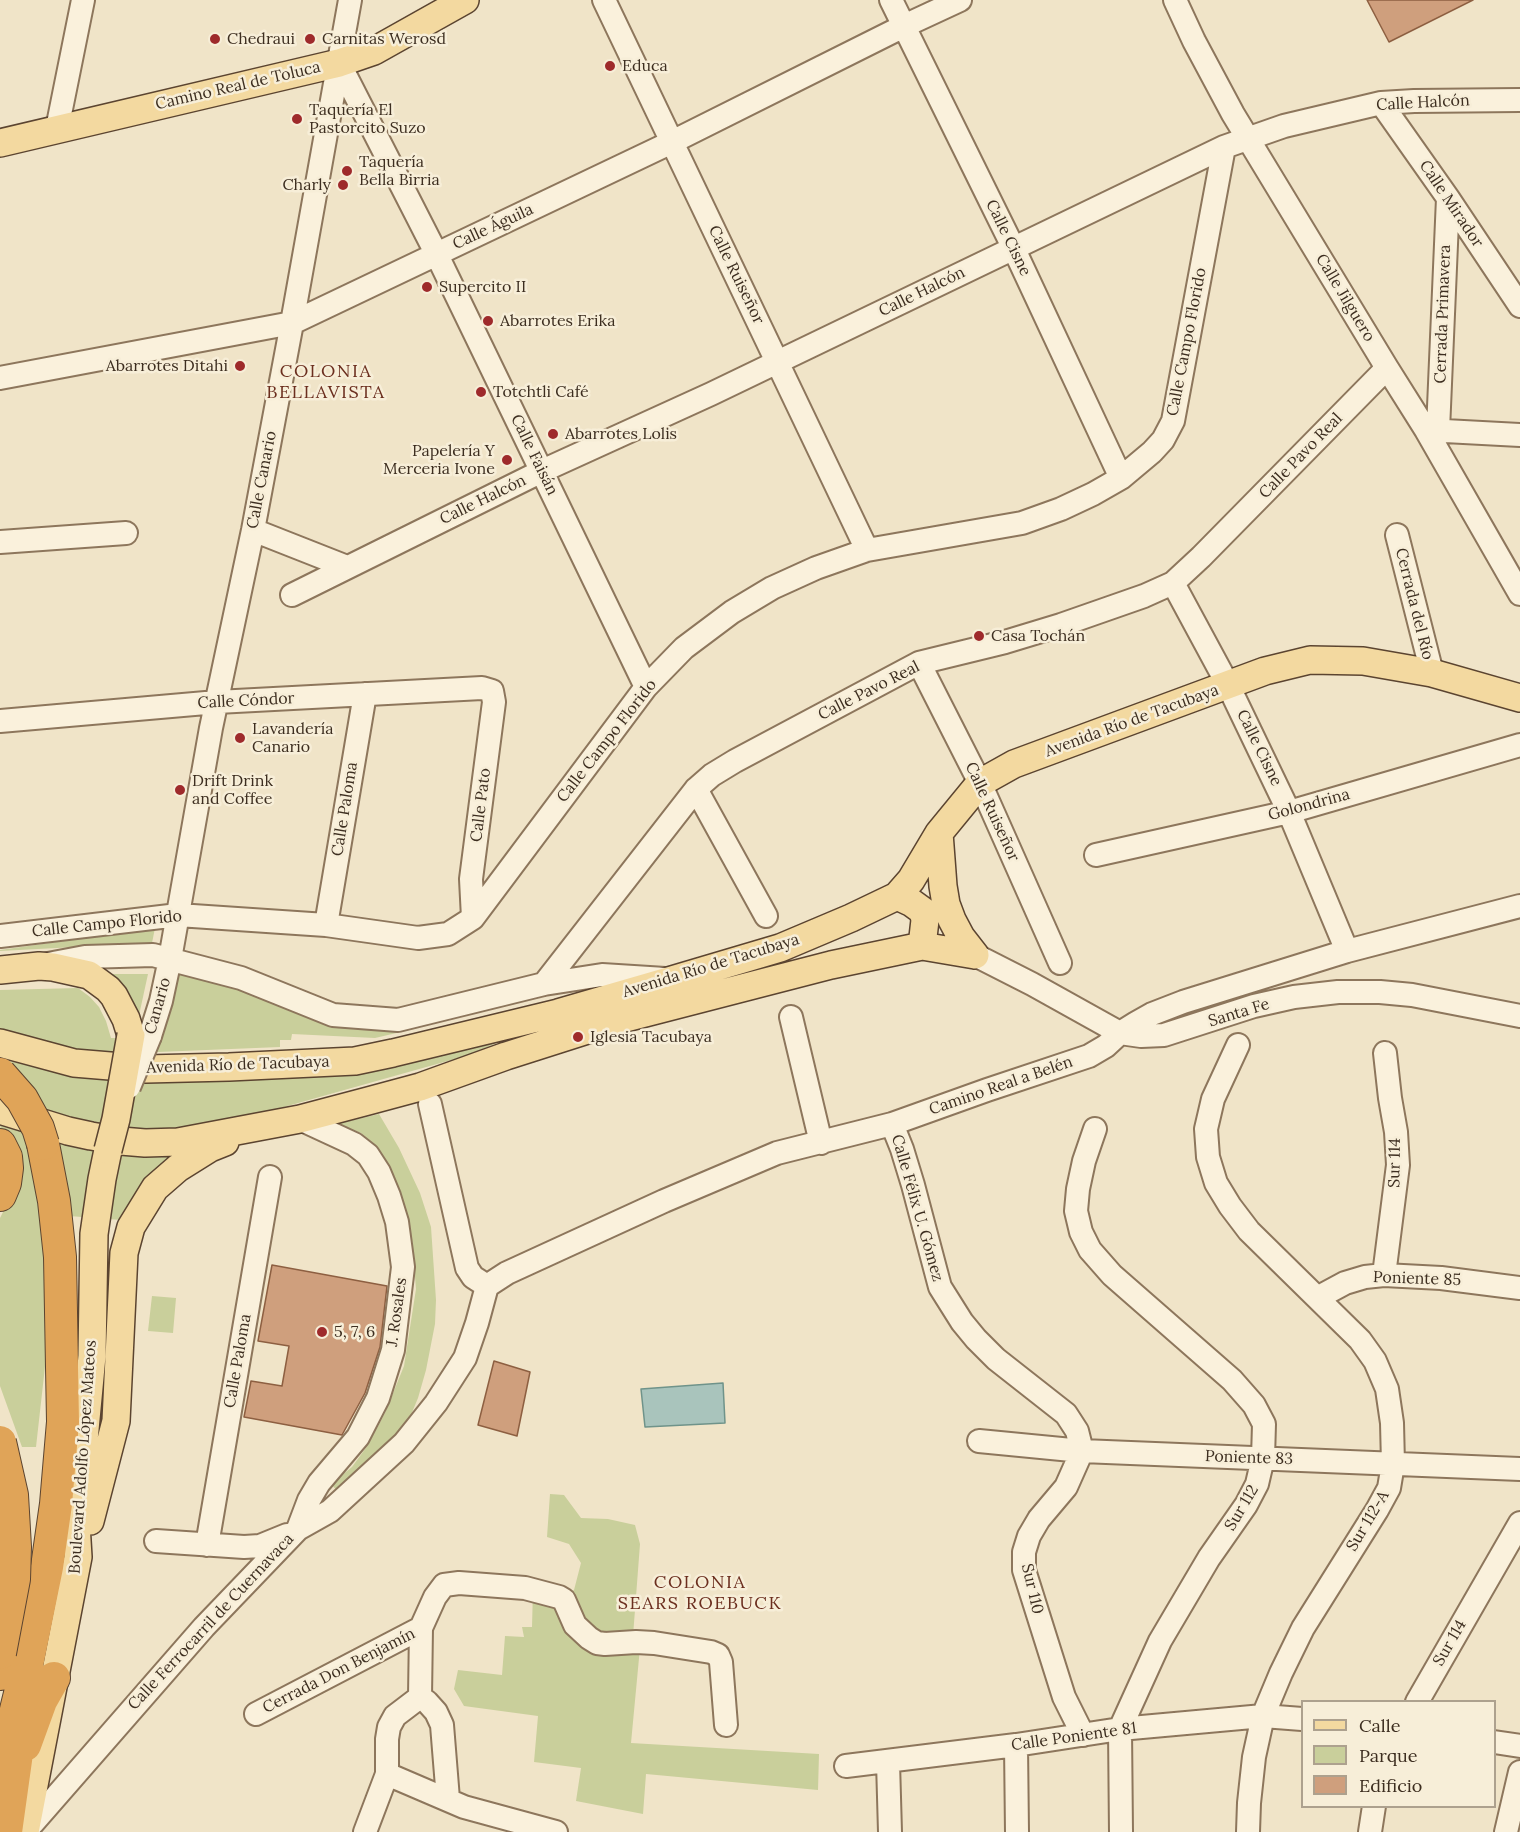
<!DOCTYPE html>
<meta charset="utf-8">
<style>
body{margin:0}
#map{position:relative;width:1520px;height:1832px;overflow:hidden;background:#f0e4c8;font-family:Lora,serif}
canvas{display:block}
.legend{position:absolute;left:1301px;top:1700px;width:195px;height:108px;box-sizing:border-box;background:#f7eed8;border:2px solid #ada18e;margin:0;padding:8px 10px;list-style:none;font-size:18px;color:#3d2e20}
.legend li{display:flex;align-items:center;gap:12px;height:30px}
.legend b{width:30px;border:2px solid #ada18e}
</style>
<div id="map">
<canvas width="1520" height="1832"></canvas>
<ul class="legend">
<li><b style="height:8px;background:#f3d9a0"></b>Calle</li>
<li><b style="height:16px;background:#c9cf9b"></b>Parque</li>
<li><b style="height:16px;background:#cf9f7d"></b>Edificio</li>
</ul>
</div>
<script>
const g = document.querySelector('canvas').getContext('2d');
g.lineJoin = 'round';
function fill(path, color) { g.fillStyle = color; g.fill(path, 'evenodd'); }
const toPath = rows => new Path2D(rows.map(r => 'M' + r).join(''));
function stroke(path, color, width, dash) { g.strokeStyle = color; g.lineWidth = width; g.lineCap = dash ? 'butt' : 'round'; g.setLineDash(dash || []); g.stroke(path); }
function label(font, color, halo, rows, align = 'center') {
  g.font = font + ' Lora,serif'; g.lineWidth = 5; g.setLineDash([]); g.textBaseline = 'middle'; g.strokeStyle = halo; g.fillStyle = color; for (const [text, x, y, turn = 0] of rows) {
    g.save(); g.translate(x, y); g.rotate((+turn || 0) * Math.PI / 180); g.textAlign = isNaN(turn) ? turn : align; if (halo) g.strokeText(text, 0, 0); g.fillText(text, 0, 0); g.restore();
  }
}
fill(toPath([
 [155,928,152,943,0,951,0,950],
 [179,970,235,986,286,1009,351,1029,388,1031,418,1028,375,1038,292,1034,291,1040,280,1040,280,1047,109,1054,70,1051,0,1035,0,990,78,988,90,997,99,1007,106,1021,111,1038,160,1039],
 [111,974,148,974,138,1020,134,1004,123,985],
 [510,1037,469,1055,259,1114,193,1129,147,1131,91,1123,45,1110,21,1075,0,1059,27,1065,89,1071],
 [379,1114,399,1148,420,1193,431,1227,436,1300,435,1324,426,1370,418,1398,406,1427,339,1493,331,1484,352,1467,368,1445,385,1413,404,1366,416,1289,412,1240,402,1197,384,1160,373,1143,361,1133,337,1124],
 [0,1124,24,1130,32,1159,47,1271,48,1340,36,1447,22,1447,0,1386,0,1218,9,1200],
 [54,1137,197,1147,121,1220,69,1216],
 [152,1296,176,1298,173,1333,148,1331],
 [550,1494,564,1495,581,1518,608,1519,635,1525,640,1544,633,1636,641,1637,631,1743,819,1754,818,1790,646,1774,643,1814,576,1801,581,1768,534,1762,538,1716,464,1706,454,1689,458,1670,502,1675,505,1636,524,1637,522,1627,532,1627,533,1589,569,1594,574,1590,581,1563,569,1544,547,1537]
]), '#c9cf9b');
const water = toPath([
 [723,1383,725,1423,645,1427,641,1389,723,1383]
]);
fill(water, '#a9c4bc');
stroke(water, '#6f938a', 1.5);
const building = toPath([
 [1367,0,1473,0,1389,42,1367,0],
 [272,1265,387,1286,380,1347,365,1393,342,1435,244,1417,251,1381,282,1386,289,1346,258,1341,272,1265],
 [494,1361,530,1372,517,1436,478,1425,494,1361]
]);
fill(building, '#cf9f7d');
stroke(building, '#8d5f41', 1.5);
const minor = toPath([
 [604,0,867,550],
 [891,0,1013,247,1121,478],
 [1175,0,1194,41,1233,114,1387,368,1426,430,1520,594],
 [339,63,436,253,646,687],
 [1381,103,1448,198,1520,306],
 [57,129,83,0],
 [0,378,292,323,672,142,904,26,960,0],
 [1426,430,1520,435],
 [1438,430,1448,198],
 [253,530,347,567],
 [1397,535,1432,673],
 [0,542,126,533],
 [1173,583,1228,685,1289,812,1347,951],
 [292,595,542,471,711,394,1224,147,1284,126,1381,103,1414,101,1520,100],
 [919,663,980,783,1060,963],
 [0,721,217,702,482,688,492,691,494,702,471,879,473,918],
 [696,789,766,916],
 [1096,855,1289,812,1520,745],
 [326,925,365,694],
 [0,936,178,915,326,925,418,938,448,934,473,918,646,687,684,648,732,612,772,588,816,568,867,550,1022,523,1061,509,1093,494,1121,478,1152,452,1163,440,1173,421,1224,147],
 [975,955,1032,984,1120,1033,1141,1036,1164,1035,1254,1006,1294,997,1338,992,1380,992,1412,995,1520,1016],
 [48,964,85,957,153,955,241,978,333,1015,398,1020,544,984,602,975,665,979],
 [544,984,696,789,712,775,735,761,919,663,1005,642,1061,625,1144,596,1173,583,1201,557,1387,368],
 [791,1017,821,1143],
 [150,1036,161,1001,170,959,211,728,253,530,292,323,350,0],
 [1238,1045,1213,1099,1206,1129,1208,1157,1216,1183,1230,1206,1249,1231,1360,1340,1375,1361,1387,1389,1392,1423,1393,1464,1389,1488,1377,1510,1303,1628,1281,1673,1263,1716,1254,1757,1249,1803,1248,1832],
 [430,1104,467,1268,473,1277,487,1286],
 [892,1124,902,1149,913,1185,940,1287,962,1322,976,1339,996,1359,1066,1414,1077,1431,1082,1451,1066,1487,1039,1519,1029,1536,1024,1552,1024,1570,1064,1697,1083,1735],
 [1095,1129,1084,1161,1078,1189,1076,1211,1081,1232,1090,1250,1112,1275,1232,1380,1254,1405,1264,1424,1263,1458,1257,1484,1246,1505,1209,1558,1160,1641,1120,1729,1121,1832],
 [1384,1275,1398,1165,1396,1132,1390,1098,1385,1053],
 [487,1286,507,1273,664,1201,777,1153,892,1124,987,1090,1089,1056,1106,1046,1120,1033,1136,1023,1152,1014,1183,1002,1347,951,1520,906],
 [1319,1297,1345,1283,1365,1277,1384,1275,1441,1278,1520,1288],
 [979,1441,1082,1451,1520,1469],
 [298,1529,309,1500,319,1483,358,1437,378,1398,393,1350,403,1267,397,1222,389,1196,379,1172,368,1155,354,1144,300,1119],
 [156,1541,244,1547,260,1546,287,1535],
 [207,1545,270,1177],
 [420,1697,421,1628,435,1597,444,1585,459,1583,525,1588,559,1597,564,1600,575,1625,589,1638,597,1643,605,1644,636,1642,654,1643,711,1652,718,1655,721,1662,726,1725],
 [1417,1702,1520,1523],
 [256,1714,421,1628],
 [1494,1742,1520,1746],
 [1016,1745,1017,1832],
 [888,1762,890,1832],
 [846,1766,1016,1745,1120,1729,1263,1716,1302,1719],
 [387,1774,464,1807,556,1832],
 [25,1832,204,1627,298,1529,330,1511,404,1443,436,1403,465,1358,477,1323,487,1286],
 [365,1832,387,1774,387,1739,389,1727,395,1716,420,1697,427,1702,436,1712,442,1725,448,1799],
 [1370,1832,1374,1806],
 [1506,1832,1520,1772]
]);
const major = toPath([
 [0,143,339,63,374,51,465,0],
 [939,833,943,886,946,904,952,920,961,937,975,955],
 [897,896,912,903,923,911,925,920,922,946],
 [0,970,39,966,53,967,89,975,108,989,114,996,126,1019,131,1035],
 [0,1043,74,1063,146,1069,229,1067,355,1061,393,1053,558,1013,672,980,780,948,851,918,897,896,911,880,939,833,980,783,1014,764,1265,671,1310,660,1363,661,1432,673,1520,698],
 [0,1110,68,1131,91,1136,121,1141,145,1143,178,1142,300,1119,368,1101,420,1087,506,1056,622,1019,831,965,922,946,975,955],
 [90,1521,116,1421,124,1253,131,1227,155,1188,178,1168,210,1148,225,1142],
 [25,1832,78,1557,76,1524,92,1356,94,1234,102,1179,108,1150]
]);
const highway = toPath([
 [0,1145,6,1157,7,1168,5,1183,0,1195],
 [0,1674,11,1625],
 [25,1745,41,1701,54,1678],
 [0,1775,27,1665,47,1567,56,1504,63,1422,60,1257,54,1201,43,1144],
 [6,1832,17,1753]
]);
stroke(minor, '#8d765c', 26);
stroke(major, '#5b4430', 30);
stroke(highway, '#5b4430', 34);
stroke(minor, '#faf1dc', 22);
stroke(major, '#f3d9a0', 27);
stroke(highway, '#e0a458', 32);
const minorBridge = toPath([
 [129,1087,150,1036]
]);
const majorBridge = toPath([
 [108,1150,116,1119,131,1035]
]);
const highwayBridge = toPath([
 [0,1074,22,1099,38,1128,43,1144],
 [0,1442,12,1495,15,1547,14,1579,0,1653]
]);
stroke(minorBridge, '#8d765c', 26, []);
stroke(majorBridge, '#5b4430', 30, []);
stroke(highwayBridge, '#5b4430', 34, []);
stroke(minorBridge, '#faf1dc', 22);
stroke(majorBridge, '#f3d9a0', 27);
stroke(highwayBridge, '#e0a458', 32);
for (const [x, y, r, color] of [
 [215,39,6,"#9e2a2b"],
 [310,39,6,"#9e2a2b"],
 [610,66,6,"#9e2a2b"],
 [297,119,6,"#9e2a2b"],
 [347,171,6,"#9e2a2b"],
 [343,185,6,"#9e2a2b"],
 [427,287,6,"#9e2a2b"],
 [488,321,6,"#9e2a2b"],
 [240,366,6,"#9e2a2b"],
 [481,392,6,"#9e2a2b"],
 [553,434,6,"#9e2a2b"],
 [507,460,6,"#9e2a2b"],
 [979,636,6,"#9e2a2b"],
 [240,738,6,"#9e2a2b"],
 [180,790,6,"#9e2a2b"],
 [578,1037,6,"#9e2a2b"],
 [322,1332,6,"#9e2a2b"]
]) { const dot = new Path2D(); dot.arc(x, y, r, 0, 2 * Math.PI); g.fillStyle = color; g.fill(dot); stroke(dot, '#f7eed8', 2); }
label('16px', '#3d2e20', '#f7eed8', [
 ["Chedraui",227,39],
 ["Carnitas Werosd",322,39],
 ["Educa",622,66],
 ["Taquería El",309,110],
 ["Pastorcito Suzo",309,128],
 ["Taquería",359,162],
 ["Bella Birria",359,180],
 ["Charly",331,185,"right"],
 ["Supercito II",439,287],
 ["Abarrotes Erika",500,321],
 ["Abarrotes Ditahi",228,366,"right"],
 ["Totchtli Café",493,392],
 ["Abarrotes Lolis",565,434],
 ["Papelería Y",495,451,"right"],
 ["Merceria Ivone",495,469,"right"],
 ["Casa Tochán",991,636],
 ["Lavandería",252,729],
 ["Canario",252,747],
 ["Drift Drink",192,781],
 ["and Coffee",192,799],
 ["Iglesia Tacubaya",590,1037],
 ["5, 7, 6",334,1332]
], 'left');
label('16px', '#3d2e20', '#f7eed8', [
 ["Camino Real de Toluca",238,86,-13],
 ["Calle Halcón",1423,103,-3],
 ["Calle Mirador",1451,204,56],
 ["Calle Águila",493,227,-25],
 ["Calle Cisne",1008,238,64],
 ["Calle Ruiseñor",736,275,64],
 ["Calle Halcón",922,292,-26],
 ["Calle Jilguero",1345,298,59],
 ["Cerrada Primavera",1443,314,-88],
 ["Calle Campo Florido",1187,342,-79],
 ["Calle Faisán",534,455,64],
 ["Calle Pavo Real",1301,456,-46],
 ["Calle Canario",262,480,-79],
 ["Calle Halcón",483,500,-26],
 ["Cerrada del Río",1414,604,76],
 ["Calle Pavo Real",869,691,-27],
 ["Calle Cóndor",246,701,-3],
 ["Avenida Río de Tacubaya",1132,721,-20],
 ["Calle Campo Florido",607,741,-52],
 ["Calle Cisne",1259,748,64],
 ["Calle Pato",481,805,-83],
 ["Golondrina",1309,805,-15],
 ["Calle Paloma",345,809,-81],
 ["Calle Ruiseñor",992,812,65],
 ["Calle Campo Florido",107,924,-6],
 ["Avenida Río de Tacubaya",711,966,-17],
 ["Canario",158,1006,-74],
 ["Santa Fe",1239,1013,-17],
 ["Avenida Río de Tacubaya",238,1065,-2],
 ["Camino Real a Belén",1001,1086,-19],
 ["Sur 114",1395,1163,-89],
 ["Calle Félix U. Gómez",917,1208,74],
 ["Poniente 85",1417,1279,2],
 ["J. Rosales",397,1312,-82],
 ["Calle Paloma",238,1361,-80],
 ["Boulevard Adolfo López Mateos",83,1457,-86],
 ["Poniente 83",1249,1458,2],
 ["Sur 112",1242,1508,-59],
 ["Sur 112-A",1368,1521,-59],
 ["Sur 110",1032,1589,77],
 ["Calle Ferrocarril de Cuernavaca",211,1622,-47],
 ["Sur 114",1450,1643,-60],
 ["Cerrada Don Benjamín",339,1671,-27],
 ["Calle Poniente 81",1074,1737,-8]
]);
g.letterSpacing = '1.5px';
label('18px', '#6b2e1e', '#f7eed8', [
 ["COLONIA",326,372],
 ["BELLAVISTA",326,393],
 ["COLONIA",700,1583],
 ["SEARS ROEBUCK",700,1604]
]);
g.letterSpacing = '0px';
</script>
